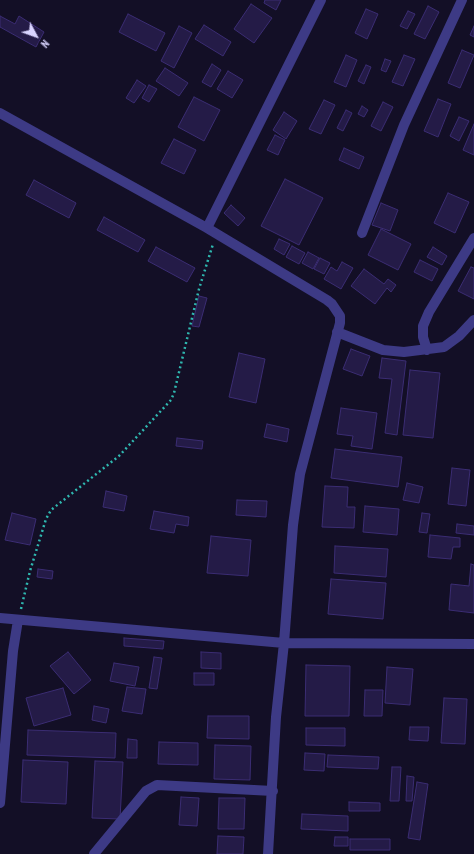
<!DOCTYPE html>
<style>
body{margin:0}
#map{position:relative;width:474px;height:854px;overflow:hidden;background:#130f26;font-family:"PT Sans Narrow",sans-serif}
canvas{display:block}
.north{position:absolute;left:16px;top:16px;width:40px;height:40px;-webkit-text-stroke:3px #130f26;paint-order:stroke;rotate:131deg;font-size:11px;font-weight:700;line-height:16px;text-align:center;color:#d9d4ff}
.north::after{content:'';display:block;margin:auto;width:14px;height:18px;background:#d9d4ff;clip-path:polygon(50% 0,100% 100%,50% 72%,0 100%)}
</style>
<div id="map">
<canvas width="474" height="854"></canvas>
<div class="north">N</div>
</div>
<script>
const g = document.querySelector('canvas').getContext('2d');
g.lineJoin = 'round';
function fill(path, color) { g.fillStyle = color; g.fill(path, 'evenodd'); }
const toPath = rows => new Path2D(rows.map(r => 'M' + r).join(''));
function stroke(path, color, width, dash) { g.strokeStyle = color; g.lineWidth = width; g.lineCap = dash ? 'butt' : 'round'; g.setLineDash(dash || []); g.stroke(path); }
const building = toPath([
 [265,0,281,0,276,10,264,3,265,0],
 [251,4,272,18,254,43,234,29,251,4],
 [428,6,439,12,425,39,414,34,428,6],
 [366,9,378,14,367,39,355,33,366,9],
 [408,11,415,14,407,29,400,26,408,11],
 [128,14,165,33,156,51,119,32,128,14],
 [0,16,15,24,19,16,44,32,36,47,0,27,0,16],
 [204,25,231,42,223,56,195,39,204,25],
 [179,26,192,33,174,68,161,61,179,26],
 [474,26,474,37,470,35,474,26],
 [462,50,474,55,460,88,448,83,462,50],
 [346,55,357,60,346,87,334,82,346,55],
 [404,55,415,59,403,86,392,82,404,55],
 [385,59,391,61,386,72,381,70,385,59],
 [212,64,221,70,211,87,202,82,212,64],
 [366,65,371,67,364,84,358,81,366,65],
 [165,68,188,83,179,96,156,81,165,68],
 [228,71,243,80,232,98,217,89,228,71],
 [137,80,146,86,134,103,126,98,137,80],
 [149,85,157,89,149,102,142,98,149,85],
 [194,97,220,110,204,141,178,127,194,97],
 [438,99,451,104,438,137,424,131,438,99],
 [324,100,335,105,321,134,309,129,324,100],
 [383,102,393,107,381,131,371,126,383,102],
 [362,106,368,110,364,117,358,114,362,106],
 [346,110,352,113,343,131,337,128,346,110],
 [284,112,297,121,286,139,273,130,284,112],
 [459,117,469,121,459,141,450,136,459,117],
 [474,124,474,155,463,150,474,124],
 [275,135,285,140,278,155,267,150,275,135],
 [174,139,196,150,184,174,161,163,174,139],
 [344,148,364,157,359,169,339,160,344,148],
 [285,179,323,198,299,245,261,226,285,179],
 [34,180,76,203,69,218,26,195,34,180],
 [448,193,469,202,455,233,434,223,448,193],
 [381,203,398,210,390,231,372,225,381,203],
 [231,205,245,218,238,226,224,213,231,205],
 [104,217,145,240,138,252,97,230,104,217],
 [381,229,411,244,398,270,368,255,381,229],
 [279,239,290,244,284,255,274,249,279,239],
 [292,246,305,253,299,264,286,257,292,246],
 [156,247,195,268,187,282,148,261,156,247],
 [433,247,447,256,442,265,427,257,433,247],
 [308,252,319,258,313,269,302,263,308,252],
 [320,258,330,263,324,274,314,269,320,258],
 [420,260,438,269,432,281,414,272,420,260],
 [342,262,353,268,341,289,324,279,331,267,337,271,342,262],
 [471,267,474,268,474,299,458,291,471,267],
 [364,269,384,284,388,279,396,285,391,292,387,288,375,304,351,286,364,269],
 [199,296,207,298,199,327,192,326,199,296],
 [351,349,370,356,362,376,343,369,351,349],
 [239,353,265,359,256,403,229,397,239,353],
 [382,358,406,361,397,435,385,433,392,379,379,378,382,358],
 [410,370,440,373,433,438,403,435,410,370],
 [341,408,377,413,372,449,351,446,353,436,337,434,341,408],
 [267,424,289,429,287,442,264,437,267,424],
 [177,438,203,441,202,449,176,446,177,438],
 [335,449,402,457,398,487,331,478,335,449],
 [452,468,470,470,466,506,448,504,452,468],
 [407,483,423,487,419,503,403,500,407,483],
 [325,486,348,487,347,507,355,507,354,528,322,527,325,486],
 [106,491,127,496,124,511,103,507,106,491],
 [237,500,267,501,266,517,236,515,237,500],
 [365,506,399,509,397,535,363,532,365,506],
 [154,511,189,517,188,526,176,524,174,533,150,529,154,511],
 [12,513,36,519,30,545,5,540,12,513],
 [422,513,430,514,427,533,419,532,422,513],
 [457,524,474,526,474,535,456,533,457,524],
 [430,535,460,538,460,547,453,547,451,559,428,557,430,535],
 [211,536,251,540,248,576,207,573,211,536],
 [335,546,388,549,386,577,334,573,335,546],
 [471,564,474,565,474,613,449,610,451,584,469,586,471,564],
 [38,569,53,571,52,579,37,577,38,569],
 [331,579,386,583,383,619,328,614,331,579],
 [124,638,164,641,163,649,124,646,124,638],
 [68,652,91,680,74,694,50,666,68,652],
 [201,652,221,653,221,669,201,668,201,652],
 [154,657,162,658,157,689,149,688,154,657],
 [114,663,139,667,135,686,110,681,114,663],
 [306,665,350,666,349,716,305,716,306,665],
 [387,667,413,669,410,705,385,703,387,667],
 [194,673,214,673,214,685,194,685,194,673],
 [127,687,146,689,142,714,122,711,127,687],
 [63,688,71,715,34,726,26,698,63,688],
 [365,690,383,690,382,716,364,716,365,690],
 [444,698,467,699,465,744,441,743,444,698],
 [94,706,109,709,106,723,92,720,94,706],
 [208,716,249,716,249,739,207,738,208,716],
 [410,727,429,727,428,741,409,740,410,727],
 [306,728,345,728,345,746,306,745,306,728],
 [28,730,116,733,115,758,27,755,28,730],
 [128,739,137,740,137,758,127,758,128,739],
 [159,742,198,743,198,765,158,764,159,742],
 [215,745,251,746,250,780,214,779,215,745],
 [305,753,325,754,324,771,304,770,305,753],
 [328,755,379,757,378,769,327,767,328,755],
 [23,760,68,762,66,804,21,802,23,760],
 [95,761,123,762,120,819,92,818,95,761],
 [392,767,401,767,399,801,390,801,392,767],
 [407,776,414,777,412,801,406,801,407,776],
 [417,782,428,784,420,840,408,838,417,782],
 [181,797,199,798,197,826,179,825,181,797],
 [219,798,245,798,244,829,218,829,219,798],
 [349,802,380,803,380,811,349,811,349,802],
 [302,814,348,816,348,831,301,829,302,814],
 [218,836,244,837,243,854,217,854,218,836],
 [335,837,348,837,348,846,334,846,335,837],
 [350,839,390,839,390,850,350,850,350,839]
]);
fill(building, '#241b47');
stroke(building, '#3b2d73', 1);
stroke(toPath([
 [21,609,30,571,46,519,51,510,119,456,171,400,174,393,199,289,213,244]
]), '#2fb8b0', 2.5, [2, 3]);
stroke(toPath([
 [0,113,207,228,327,300,332,304,340,316,340,323,300,474,293,525,284,643,276,717,268,854],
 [207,228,321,0],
 [362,233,404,125,462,0],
 [337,332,383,350,404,352,444,347,459,336,474,320],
 [427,350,423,337,423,326,429,312,474,238],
 [0,618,284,643,474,644],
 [0,803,13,651,18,620],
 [94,854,146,791,157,785,273,791]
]), '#3d3a85', 10);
</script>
